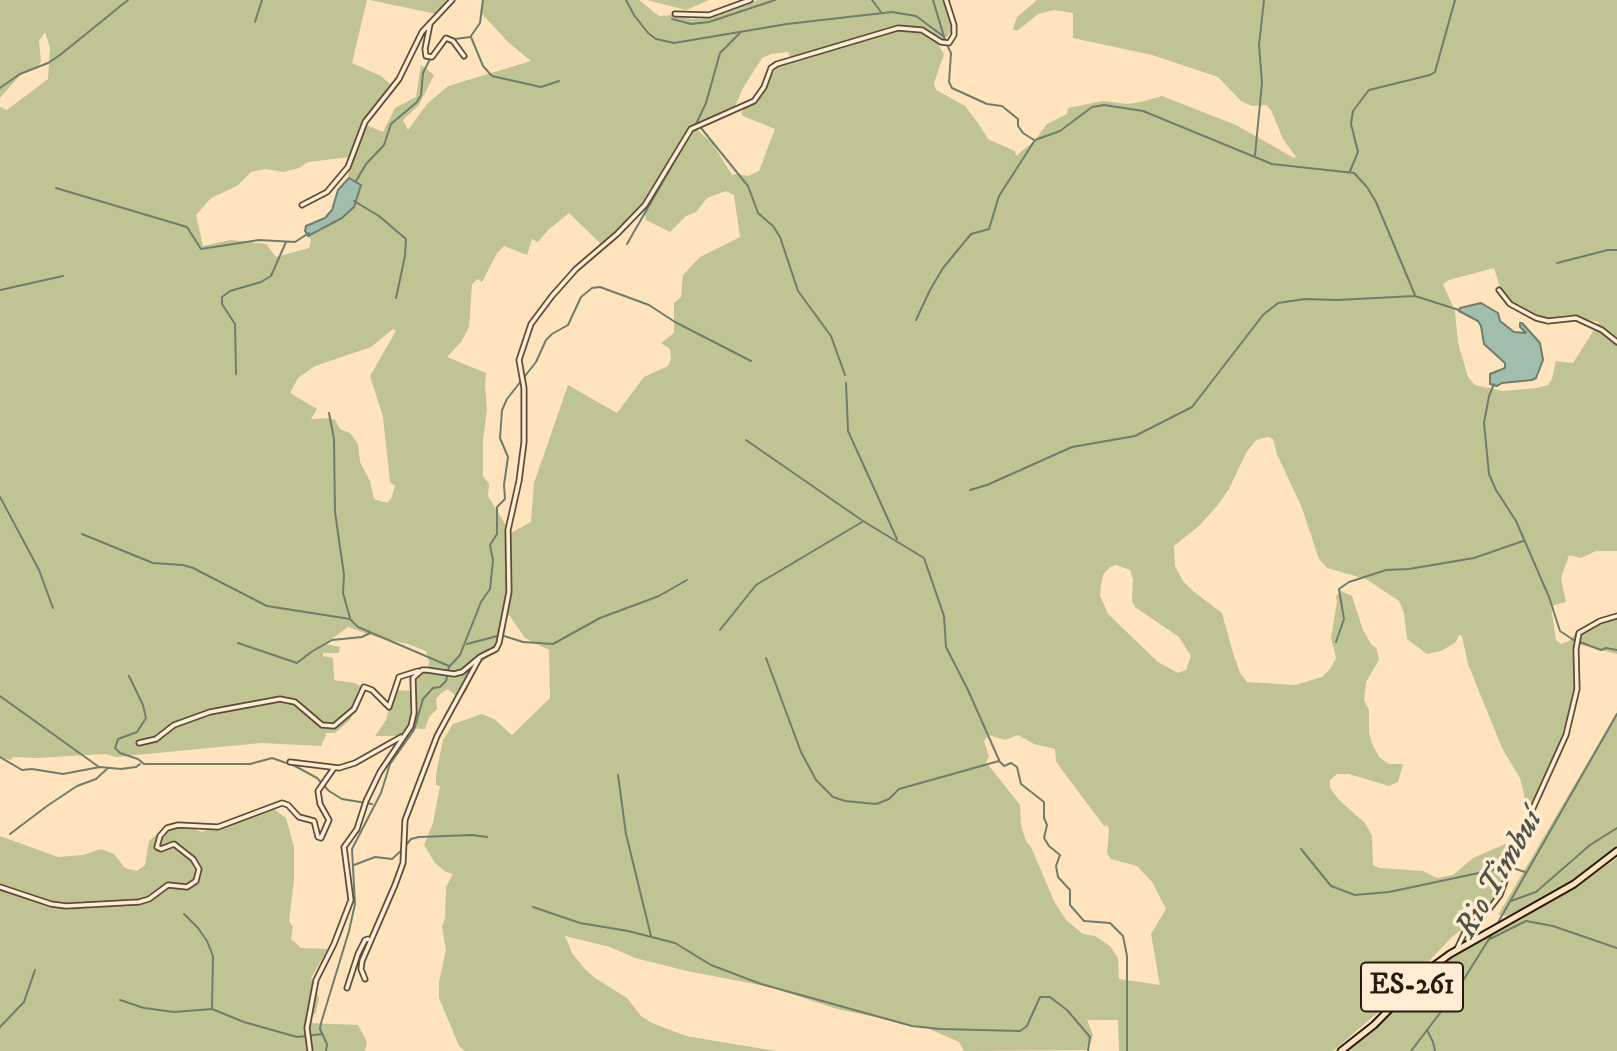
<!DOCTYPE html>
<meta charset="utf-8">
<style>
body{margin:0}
canvas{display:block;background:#ffe3bc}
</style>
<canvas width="1617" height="1051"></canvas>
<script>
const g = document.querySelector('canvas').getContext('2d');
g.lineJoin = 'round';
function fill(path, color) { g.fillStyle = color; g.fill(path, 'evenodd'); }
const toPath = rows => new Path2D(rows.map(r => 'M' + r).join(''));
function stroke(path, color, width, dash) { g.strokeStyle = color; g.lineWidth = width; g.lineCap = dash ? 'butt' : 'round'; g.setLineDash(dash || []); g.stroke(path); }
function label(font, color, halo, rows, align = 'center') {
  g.font = font + ' "IM FELL DW Pica",serif'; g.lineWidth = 7; g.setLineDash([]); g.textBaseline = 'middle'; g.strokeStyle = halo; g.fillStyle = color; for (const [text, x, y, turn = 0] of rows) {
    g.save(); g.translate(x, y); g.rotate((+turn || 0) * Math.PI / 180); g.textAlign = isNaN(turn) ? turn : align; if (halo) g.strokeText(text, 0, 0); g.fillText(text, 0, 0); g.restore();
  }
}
fill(toPath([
 [0,0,367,0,352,63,381,76,391,85,391,88,361,123,383,132,395,108,416,97,421,65,434,75,419,105,403,120,408,130,427,104,448,86,531,61,509,43,480,12,482,0,639,0,659,16,674,15,691,19,706,18,758,0,945,0,956,19,956,26,939,46,944,54,934,83,936,90,965,106,978,123,988,139,1015,151,1016,156,1035,140,1047,124,1067,114,1068,108,1103,101,1127,104,1141,102,1162,96,1236,125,1294,158,1296,157,1283,139,1271,110,1266,105,1252,106,1241,101,1218,77,1152,55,1073,38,1073,13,1054,10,1038,14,1017,31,1013,29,1017,17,1037,0,1617,0,1617,551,1596,551,1581,558,1569,555,1561,578,1566,602,1551,606,1556,640,1561,644,1569,641,1576,633,1617,617,1617,654,1577,644,1576,685,1567,721,1557,749,1528,812,1520,778,1502,748,1468,664,1462,636,1459,635,1455,643,1441,651,1427,654,1407,639,1404,613,1399,601,1366,579,1327,568,1319,559,1302,508,1277,454,1273,439,1268,437,1256,440,1246,453,1229,489,1217,506,1199,526,1174,546,1175,566,1183,581,1193,591,1222,613,1233,653,1240,673,1247,682,1295,685,1322,677,1330,669,1336,658,1331,638,1337,602,1336,596,1341,591,1352,596,1363,630,1371,644,1377,649,1379,660,1366,682,1364,700,1369,710,1369,733,1373,746,1380,758,1389,764,1403,764,1398,782,1389,786,1349,774,1337,774,1330,780,1330,788,1339,800,1365,823,1372,836,1373,865,1380,868,1423,871,1437,878,1453,875,1473,858,1517,839,1501,887,1492,905,1476,913,1476,918,1452,937,1389,1003,1333,1051,1119,1051,1118,1020,1087,1020,1093,1035,1088,1050,964,1051,959,1042,927,1028,837,1009,770,987,687,971,635,958,610,947,565,936,572,953,584,968,595,978,627,998,641,1016,652,1023,686,1036,776,1051,465,1051,459,1046,439,998,439,982,446,950,442,927,445,918,446,887,453,874,446,872,435,863,424,845,433,823,440,786,436,785,436,774,443,740,453,724,482,714,494,719,512,735,550,698,549,650,525,638,509,615,506,618,497,650,478,665,466,692,458,698,448,689,441,693,436,699,437,709,429,717,425,729,408,728,399,736,375,736,386,720,394,690,410,691,412,678,428,667,429,662,426,651,408,644,376,637,348,627,325,644,340,647,339,653,323,653,323,656,333,658,334,680,355,683,361,687,357,693,357,706,350,720,335,733,325,733,326,735,321,746,261,743,116,757,105,754,35,758,13,757,11,760,0,758,0,107,7,110,48,79,50,48,45,32,39,41,41,61,38,68,21,74,0,98],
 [788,52,792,61,779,65,757,97,741,112,743,116,775,129,759,171,748,176,737,174,732,175,712,143,693,126,701,121,733,111,743,88,762,58,771,54],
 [350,157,347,163,349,178,357,182,360,189,354,207,322,230,308,236,311,240,309,248,276,257,266,244,250,242,230,240,203,246,196,215,211,198,237,186,251,172,266,169,283,172,299,168,308,162],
 [726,191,734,195,740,237,700,257,683,275,681,297,674,303,674,333,661,343,670,349,671,359,668,366,644,377,617,413,568,385,534,483,531,522,507,535,507,527,488,496,489,484,483,476,483,440,487,410,485,386,486,373,447,357,461,342,469,327,472,284,478,279,482,282,497,253,504,246,527,255,532,239,538,242,548,230,569,213,602,245,644,207,646,220,670,232,686,216,696,212,707,198],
 [1494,268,1502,293,1508,301,1520,307,1536,316,1548,318,1566,315,1599,322,1573,363,1556,361,1552,379,1548,385,1537,388,1502,391,1475,385,1468,377,1458,343,1455,311,1443,284,1449,280],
 [393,329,396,331,370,376,383,417,390,482,395,486,391,499,387,503,374,499,370,481,360,462,358,444,350,433,340,429,335,420,330,418,311,419,317,409,290,393,298,378,315,366,371,347],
 [1116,565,1130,570,1133,579,1132,601,1135,607,1179,637,1191,656,1186,670,1178,673,1158,662,1108,614,1100,595,1101,585,1103,575,1110,567],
 [989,735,1005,740,1018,735,1034,744,1055,749,1056,761,1062,770,1104,826,1107,825,1109,829,1107,853,1111,859,1137,866,1152,882,1166,909,1151,934,1160,985,1119,979,1118,958,1110,946,1095,936,1083,934,1066,920,1054,901,1031,847,1026,841,1021,826,1020,805,986,762,989,757,984,741],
 [370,0,447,0,436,14],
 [647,0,709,0,686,10],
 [1617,712,1617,846,1571,882,1508,916,1498,915],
 [274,805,274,809,286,818,294,847,294,880,289,921,293,927,291,939,301,948,328,949,311,978,319,998,316,1012,307,1023,358,1025,367,1042,365,1051,0,1051,0,836,58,857,83,855,101,849,114,854,125,868,137,871,145,865,149,841,164,828,176,823,182,824,202,832],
 [1617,858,1617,1051,1345,1051,1441,963,1490,933,1578,886]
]), '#bfc492');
const water = toPath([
 [349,178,361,185,354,207,342,218,308,236,305,231,306,226,325,218,332,210,338,190,349,178],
 [1481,303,1498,313,1500,321,1514,332,1526,333,1520,327,1520,323,1522,323,1540,343,1543,360,1536,378,1532,380,1502,383,1497,386,1490,384,1490,374,1505,368,1505,363,1484,344,1481,326,1478,321,1459,311,1460,308,1481,303]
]);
fill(water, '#a1bead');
stroke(water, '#6f7d6e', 2);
stroke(toPath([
 [626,0,634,15,648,33,656,39,674,43,787,24,892,12,916,16,943,36],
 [872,0,881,12],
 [933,0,945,40],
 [672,19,691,24,709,22,775,0],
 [255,22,262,0],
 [471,36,480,23,483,0],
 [471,37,483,66,492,76,541,87,559,81],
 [455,39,470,37],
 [948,47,951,53,949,82,952,88,987,104,1002,106,1018,119,1018,126,1023,133,1034,140],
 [437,53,446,41],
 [0,88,20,74,48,63,60,55,128,0],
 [697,123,748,186,758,213,773,226,780,237,798,291,831,336,845,375],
 [695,126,706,103,720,53,740,33],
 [1255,155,1262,83,1259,45,1264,0],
 [1350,171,1358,152,1351,124,1353,111,1369,90,1430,75,1435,72,1455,0],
 [356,181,366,164,384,145,391,124,417,102,421,95,423,73,430,59],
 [56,188,187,227,201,249,259,240,295,242,309,233],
 [354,201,379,216,406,239,405,256,396,298],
 [627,244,692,131],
 [1557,263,1608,250,1617,250],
 [0,290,63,276],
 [916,320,930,290,943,268,971,234,989,229,999,196,1035,140,1060,131,1092,107,1104,105,1143,111,1272,164,1354,173,1367,187,1376,202,1415,295],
 [236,374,235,324,222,304,222,297,230,291,261,282,271,276,286,242],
 [846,383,848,431,897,539],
 [1494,384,1489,396,1484,423,1489,474,1496,490,1516,521,1549,597,1560,631,1575,641],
 [329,413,334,439,335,512,344,575,343,593,350,618],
 [746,440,863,521,924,558,944,616,946,647,968,690,999,760],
 [970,490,987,485,1072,447,1135,436,1192,407,1263,315,1278,303,1305,299,1337,300,1415,296,1459,310],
 [0,497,39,570,53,608],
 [82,534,153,563,183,565,193,568,267,606,350,619,358,627,449,666],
 [720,630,756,585,862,522],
 [1336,642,1344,619,1339,589,1349,582,1386,570,1409,569,1474,558,1523,541],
 [1580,642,1601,650,1606,648,1617,650],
 [238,643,297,663,311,652,332,640,362,637,370,633],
 [467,644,501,635,523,642,553,644,600,618,659,596,687,580],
 [766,658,801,752,816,780,833,797,845,801,876,804,889,799,899,789,999,761,1004,766,1011,763,1017,767,1021,784,1044,802,1044,818,1047,825,1044,838,1049,846,1060,855,1056,866,1058,877,1070,890,1070,905,1084,921,1110,923,1123,936,1127,956,1127,1051],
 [129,676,143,705,146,718,137,732,118,739,115,748,120,753,138,759,144,764,250,764,272,758,295,766,317,778,329,791,342,799,372,804],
 [0,696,99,767],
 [0,757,22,770,32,769,63,774,100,767,121,769,136,767,140,764],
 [618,775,626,834,651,936],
 [10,834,47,806,77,786,96,779,108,768],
 [406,845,411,839,419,837,472,835,487,837],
 [1301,849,1331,886,1355,895,1389,892,1507,867],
 [354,865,375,857,392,859,403,849],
 [1513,868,1525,872],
 [1511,901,1536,892,1590,845,1617,828],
 [533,907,580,923,628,931,675,943,711,965,761,984,912,1026,940,1029,1020,1031,1027,1026,1040,997,1050,997,1067,1010,1090,1037,1088,1051],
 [184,914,198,928,207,941,213,956,212,1008],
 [1496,926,1617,714],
 [1490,939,1526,921,1553,926,1617,948],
 [120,1000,144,1008,174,1012,212,1009,244,1022,297,1037,322,1034],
 [0,1027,24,1002,35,970],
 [1427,1030,1433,1042,1435,1051],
 [326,1051,327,1044,320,1029,321,1023,349,931,355,904,352,849,381,793,390,764,414,730,423,699,433,688,440,687,446,681,449,667,460,655,481,602,490,589,493,560,490,545,497,534,497,507,505,499,504,485,508,457,500,438,502,410,507,399,536,362,546,340,552,334,568,325,581,297,592,288,600,287,649,305,675,322,751,361],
 [1411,1051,1456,992,1492,934]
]), '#6f7d6e', 2);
const street = toPath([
 [675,14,709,15,750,0],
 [430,24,425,49,426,56,432,57,446,38,453,41,464,56],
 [302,205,327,192,348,167,365,122,399,79,422,32,452,0],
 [1499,290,1510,304,1536,318,1548,321,1576,318,1602,330,1617,342],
 [139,743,156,739,174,725,210,712,280,699,295,702,322,725,334,726,354,709,364,687,372,690,389,707,399,677,418,671],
 [290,762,339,768,355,763,401,737],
 [0,887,51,904,66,906,139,902,149,899,168,885,187,887,196,881,199,869,193,859,174,844,161,849,157,847,160,836,167,828,178,825,218,827,282,803,288,805,299,817,314,821,318,837,321,838,329,820,320,804,318,791,334,768],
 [1457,949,1465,932,1490,908,1500,895,1528,819,1566,735,1577,689,1576,649,1579,633,1600,621,1617,616],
 [365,979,361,969,362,961,395,885,403,863,405,820,437,736,479,659],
 [347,988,358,954,365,940,368,939],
 [310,1051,307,1028,316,980,334,944,351,900,344,847,357,829,366,801,380,772,411,726,414,713,413,678,422,670,427,670,454,674,462,672,480,657,496,649,499,643,509,592,508,530,519,481,524,442,524,388,519,360,531,324,552,296,576,269,617,234,645,205,691,129,754,101,764,87,771,68,777,64,898,28,922,30,941,42,949,43,954,35,954,25,946,0]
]);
const primary = toPath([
 [1341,1051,1374,1025,1428,970,1450,954,1574,884,1617,851]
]);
stroke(street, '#5c4d3b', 7);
stroke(primary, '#251b10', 9);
stroke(street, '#ffedd3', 3.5);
stroke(primary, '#ffe3bc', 5);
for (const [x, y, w] of [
 [1412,987,102]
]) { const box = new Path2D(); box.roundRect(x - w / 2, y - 24.5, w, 49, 5); g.fillStyle = '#ffedd3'; g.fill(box); stroke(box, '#251b10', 2); }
label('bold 28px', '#251b10', null, [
 ["ES-261",1412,987]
]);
label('italic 32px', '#505447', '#ffedd3', [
 ["Rio Timbuí",1501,875,-60]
]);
</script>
